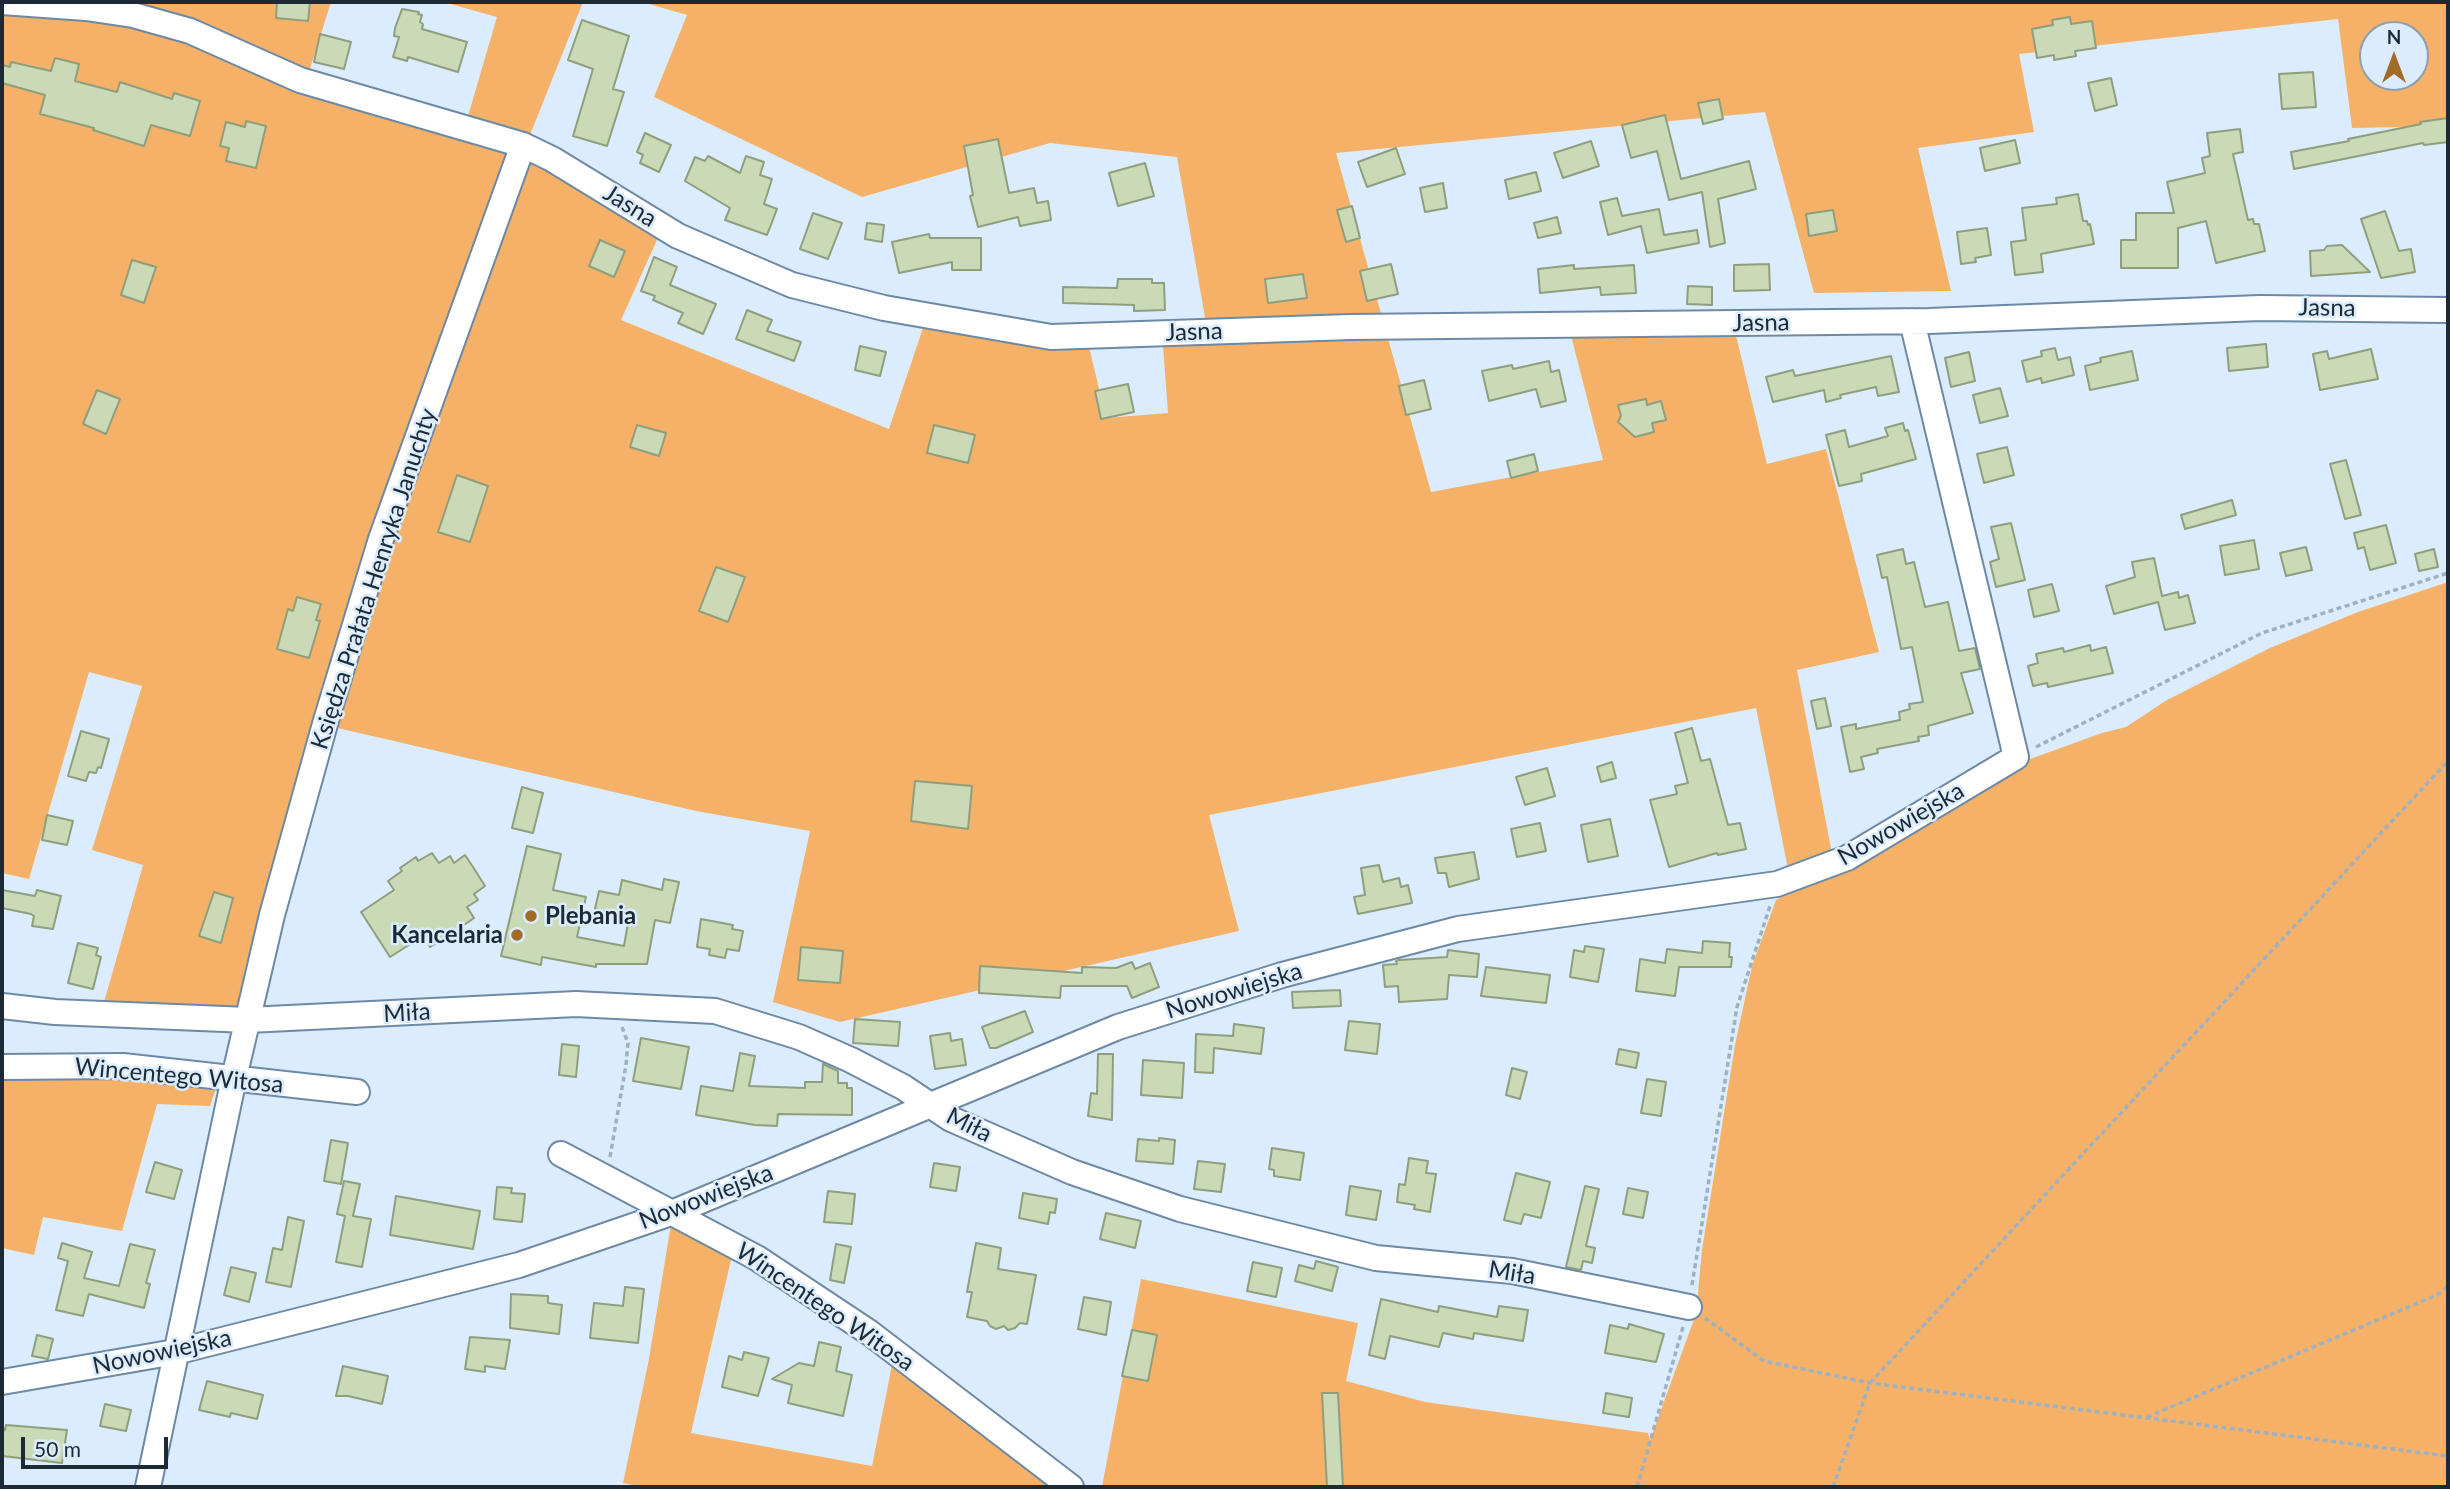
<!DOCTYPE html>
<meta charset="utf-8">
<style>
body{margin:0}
#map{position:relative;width:2450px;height:1489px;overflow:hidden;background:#daecfe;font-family:Lato,sans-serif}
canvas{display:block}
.frame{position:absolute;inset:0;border:4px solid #1d2934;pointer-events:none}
.north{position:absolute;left:2359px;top:21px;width:70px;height:70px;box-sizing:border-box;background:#daecfe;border:2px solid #8e9ead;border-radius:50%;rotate:0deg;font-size:19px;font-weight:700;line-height:28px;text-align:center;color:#1d2934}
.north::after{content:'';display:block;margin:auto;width:24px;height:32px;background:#a36b28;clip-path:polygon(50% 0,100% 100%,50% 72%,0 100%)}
.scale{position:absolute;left:21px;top:1437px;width:147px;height:32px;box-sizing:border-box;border:4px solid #1d2934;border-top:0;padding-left:9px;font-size:21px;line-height:24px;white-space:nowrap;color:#1d2934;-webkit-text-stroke:5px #daecfe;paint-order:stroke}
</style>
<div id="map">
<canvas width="2450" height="1489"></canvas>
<div class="frame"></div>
<div class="north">N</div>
<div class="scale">50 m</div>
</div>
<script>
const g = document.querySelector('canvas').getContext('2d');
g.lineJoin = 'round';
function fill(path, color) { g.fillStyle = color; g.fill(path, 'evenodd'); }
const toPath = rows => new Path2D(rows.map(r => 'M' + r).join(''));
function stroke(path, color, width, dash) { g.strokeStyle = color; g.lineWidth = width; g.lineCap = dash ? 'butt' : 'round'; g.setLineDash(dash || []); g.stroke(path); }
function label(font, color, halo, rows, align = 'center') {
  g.font = font + ' Lato,sans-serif'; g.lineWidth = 5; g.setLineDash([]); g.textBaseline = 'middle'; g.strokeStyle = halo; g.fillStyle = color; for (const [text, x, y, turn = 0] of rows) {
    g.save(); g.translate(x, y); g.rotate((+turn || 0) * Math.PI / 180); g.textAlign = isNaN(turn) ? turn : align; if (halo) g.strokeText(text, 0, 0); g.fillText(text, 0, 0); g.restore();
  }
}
fill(toPath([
 [76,2,331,2,307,78],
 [443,2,583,2,528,140,466,123,497,17],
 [642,2,2448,2,2448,126,2352,128,2338,19,2019,54,2034,132,1918,148,1951,291,1814,293,1765,112,1336,153,1431,492,1603,460,1567,320,1732,319,1767,464,1826,449,1879,652,1797,670,1833,859,1789,874,1756,708,1209,815,1239,931,840,1022,773,1002,810,831,696,811,329,726,254,1011,103,1006,143,865,92,850,142,686,89,672,29,879,2,873,2,4,115,17,489,139,661,231,621,320,889,429,928,313,1086,334,1106,418,1168,413,1162,332,1207,329,1177,157,1050,143,862,197,654,97,687,15],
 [2373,35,2415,35,2415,77,2373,77],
 [2448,582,2448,1487,1102,1487,1141,1279,1358,1323,1346,1381,1425,1402,1648,1433,1650,1440,1696,1314,1702,1250,1735,1045,1752,966,1776,900,2022,762,2102,733,2126,727,2167,700,2270,648,2358,612],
 [59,1073,199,1082,215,1091,210,1106,157,1104,122,1231,43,1217,34,1255,2,1248,2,1074],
 [672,1218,733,1251,691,1433,872,1466,895,1350,1076,1487,643,1487,623,1483,649,1359]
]), '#f5b168');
const building = toPath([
 [277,2,310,2,308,21,276,18,277,2],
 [402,9,419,12,418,14,422,15,420,22,423,24,422,29,467,42,458,72,408,57,407,61,393,57,399,37,394,36,395,28,402,9],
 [2070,17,2071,24,2092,21,2096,48,2075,51,2076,56,2054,60,2054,55,2037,58,2032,29,2053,25,2052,20,2070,17],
 [582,20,629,36,613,89,624,92,607,146,573,136,593,69,568,60,582,20],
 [320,34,351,42,344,69,314,62,320,34],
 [55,58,79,64,75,81,117,92,120,82,172,99,174,93,200,101,190,136,151,125,144,146,93,130,94,128,40,114,45,95,2,83,2,65,10,67,11,62,51,71,55,58],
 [2313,72,2316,107,2282,109,2279,74,2313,72],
 [2111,78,2117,105,2095,111,2088,83,2111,78],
 [1719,99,1723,119,1703,124,1698,103,1719,99],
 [1665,115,1681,179,1749,161,1756,189,1718,199,1725,243,1710,247,1702,192,1669,200,1657,151,1631,158,1622,125,1665,115],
 [2448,118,2448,142,2424,145,2423,143,2294,169,2291,152,2349,141,2348,139,2421,124,2420,122,2448,118],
 [246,121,266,126,256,168,226,161,229,148,220,146,226,122,245,127,246,121],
 [2240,129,2243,152,2233,154,2248,220,2253,219,2254,224,2259,224,2265,251,2216,263,2206,221,2178,228,2178,268,2121,268,2121,240,2136,240,2136,213,2174,213,2167,182,2205,173,2202,158,2210,156,2207,133,2240,129],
 [645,133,671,145,659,172,640,163,643,155,637,152,645,133],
 [998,139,1009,193,1034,188,1037,203,1048,201,1051,220,1020,226,1018,217,978,227,970,196,973,195,964,146,998,139],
 [2015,140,2020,163,1985,171,1980,148,2015,140],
 [1591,141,1599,166,1563,178,1554,153,1591,141],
 [1396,148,1405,174,1367,187,1358,162,1396,148],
 [708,156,740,173,746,156,764,162,760,175,772,179,764,204,777,209,767,235,725,220,730,208,685,181,695,157,705,161,708,156],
 [1145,163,1154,196,1118,206,1109,173,1145,163],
 [1536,172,1541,191,1509,199,1505,180,1536,172],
 [1443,183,1447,208,1425,212,1420,188,1443,183],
 [2078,194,2083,221,2087,221,2088,225,2090,224,2094,244,2041,254,2043,272,2015,275,2011,242,2026,240,2022,208,2057,204,2056,198,2078,194],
 [1617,198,1622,216,1659,209,1664,235,1697,230,1699,243,1647,253,1641,226,1608,235,1600,202,1617,198],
 [1352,206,1360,238,1346,242,1337,210,1352,206],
 [1833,210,1837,231,1809,236,1806,214,1833,210],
 [2385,211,2399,251,2411,249,2415,272,2381,278,2361,219,2385,211],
 [813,213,842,223,828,259,800,249,813,213],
 [1557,217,1561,233,1538,238,1534,223,1557,217],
 [867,223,884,225,882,242,865,239,867,223],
 [1987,228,1991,255,1975,258,1976,262,1961,264,1957,232,1987,228],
 [929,234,930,238,981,238,981,270,952,270,952,262,899,273,892,242,929,234],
 [600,240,625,251,614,277,589,266,600,240],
 [2342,245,2370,272,2311,276,2310,251,2324,250,2327,246,2342,245],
 [654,257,677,267,670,285,716,304,703,334,678,323,683,313,653,300,655,296,641,291,654,257],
 [132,260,156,267,144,303,121,295,132,260],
 [1391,264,1398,294,1367,301,1360,271,1391,264],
 [1769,264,1770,290,1734,291,1734,265,1769,264],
 [1574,265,1574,269,1634,265,1636,293,1601,295,1600,287,1540,293,1538,269,1574,265],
 [1303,274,1307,298,1268,303,1265,279,1303,274],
 [1118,279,1152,279,1152,283,1164,283,1165,310,1134,311,1134,305,1063,303,1063,287,1117,288,1118,279],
 [1688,286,1712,287,1712,305,1687,304,1688,286],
 [747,310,772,320,767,331,801,342,794,361,736,339,747,310],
 [2266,344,2268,367,2229,371,2227,348,2266,344],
 [860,346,886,352,880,376,855,370,860,346],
 [2055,348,2058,360,2070,357,2074,375,2042,383,2041,378,2027,382,2022,361,2042,356,2041,351,2055,348],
 [2371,349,2378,379,2320,390,2313,354,2327,351,2329,359,2371,349],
 [2132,351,2138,380,2090,390,2085,366,2101,362,2100,358,2132,351],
 [1969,352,1975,381,1951,387,1945,358,1969,352],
 [1891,356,1899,392,1878,396,1876,387,1840,395,1841,398,1826,402,1824,390,1773,402,1766,377,1793,370,1795,376,1891,356],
 [1549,361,1551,372,1559,370,1566,401,1541,407,1536,389,1489,401,1482,371,1512,365,1513,369,1549,361],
 [1424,380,1431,409,1406,415,1399,386,1424,380],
 [1128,384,1134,412,1101,419,1095,391,1128,384],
 [2000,388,2008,416,1980,423,1973,395,2000,388],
 [97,390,120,399,106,434,83,424,97,390],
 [1646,399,1647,405,1661,401,1666,420,1652,423,1654,432,1635,437,1618,422,1621,416,1618,405,1646,399],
 [1903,423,1905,431,1908,430,1916,459,1861,474,1862,481,1839,486,1826,435,1845,430,1849,447,1888,436,1885,428,1903,423],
 [637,425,666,433,659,456,630,447,637,425],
 [934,425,975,435,968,463,927,453,934,425],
 [2007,447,2014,475,1984,483,1977,454,2007,447],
 [1534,454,1538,471,1511,478,1507,461,1534,454],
 [2346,460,2361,515,2345,519,2330,464,2346,460],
 [457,475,488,486,470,542,438,532,457,475],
 [2232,500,2236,515,2185,529,2181,515,2232,500],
 [2011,523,2025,580,1996,587,1990,562,1999,559,1991,527,2011,523],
 [2386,525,2396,563,2370,570,2364,547,2358,549,2354,533,2386,525],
 [2254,540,2259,569,2225,575,2220,546,2254,540],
 [2306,547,2312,570,2286,576,2280,553,2306,547],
 [1903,549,1906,564,1914,562,1925,607,1948,602,1959,651,1975,648,1980,669,1961,673,1973,713,1928,726,1929,735,1918,737,1919,741,1877,749,1878,753,1861,757,1864,769,1850,772,1841,727,1856,724,1856,729,1900,720,1899,712,1910,709,1909,704,1923,702,1912,647,1901,649,1887,577,1882,578,1877,555,1903,549],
 [2434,549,2438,567,2419,571,2415,554,2434,549],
 [2154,558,2162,596,2178,592,2179,598,2188,595,2195,623,2165,630,2158,602,2114,614,2106,586,2135,577,2132,562,2154,558],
 [716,567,745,577,728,622,699,611,716,567],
 [2052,584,2059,611,2034,617,2028,590,2052,584],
 [297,597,321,604,316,620,320,621,309,658,277,649,288,609,293,611,297,597],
 [2090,645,2091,651,2106,647,2113,673,2048,687,2047,683,2033,686,2028,666,2038,663,2036,654,2063,648,2064,652,2090,645],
 [1825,698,1831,726,1817,729,1811,701,1825,698],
 [1692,728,1701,761,1710,759,1728,825,1740,823,1746,849,1718,855,1717,853,1669,867,1650,800,1677,794,1675,786,1688,783,1675,733,1692,728],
 [81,731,109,739,101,768,98,767,96,773,89,772,86,781,68,776,81,731],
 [1612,762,1616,778,1601,782,1597,767,1612,762],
 [1547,768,1555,796,1525,805,1516,777,1547,768],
 [915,781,972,786,968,829,911,821,915,781],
 [522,787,543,793,533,833,512,828,522,787],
 [47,815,73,821,67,845,42,840,47,815],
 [1610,819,1618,856,1588,862,1581,825,1610,819],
 [1540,823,1546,851,1517,857,1511,829,1540,823],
 [527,846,561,854,553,890,586,897,577,937,624,946,629,917,595,909,599,891,619,895,622,880,662,890,664,879,679,882,670,923,655,920,647,964,596,964,596,967,542,957,541,965,501,956,527,846],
 [1474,852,1479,879,1449,887,1446,873,1438,873,1435,858,1474,852],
 [432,853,439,863,450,856,454,863,465,855,473,867,485,886,474,894,478,900,467,907,474,918,461,927,463,931,447,942,444,938,430,947,423,936,390,957,361,912,394,890,388,881,402,871,400,868,416,857,418,861,432,853],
 [1379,865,1383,882,1399,878,1401,887,1408,885,1412,903,1358,914,1354,897,1365,895,1361,868,1379,865],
 [2,890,35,896,37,890,61,896,53,929,32,926,34,916,31,914,2,908,2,890],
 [214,892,233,898,221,943,199,936,214,892],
 [701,919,733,925,732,929,743,931,739,951,727,949,725,958,709,955,710,949,697,947,701,919],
 [1703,941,1730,943,1729,957,1732,957,1731,967,1679,967,1675,996,1636,991,1640,959,1665,963,1667,949,1702,953,1703,941],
 [78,943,98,948,96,955,101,957,93,989,68,983,78,943],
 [1585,946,1604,949,1598,982,1570,977,1574,950,1584,952,1585,946],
 [801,947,843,951,840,983,798,980,801,947],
 [1448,950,1479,954,1477,977,1449,975,1447,999,1399,1002,1398,986,1385,987,1383,965,1397,964,1396,961,1399,960,1447,957,1448,950],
 [1132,962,1135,969,1150,963,1159,987,1132,998,1127,986,1061,986,1060,998,979,993,980,966,1082,973,1082,967,1116,968,1132,962],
 [1486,967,1550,975,1546,1003,1481,996,1486,967],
 [1340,990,1341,1006,1293,1008,1292,992,1340,990],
 [1025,1011,1033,1032,996,1048,990,1048,982,1027,1025,1011],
 [855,1019,900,1022,898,1046,853,1043,855,1019],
 [1349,1021,1380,1024,1377,1054,1345,1050,1349,1021],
 [1234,1024,1264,1028,1261,1054,1214,1048,1213,1073,1195,1072,1196,1034,1233,1036,1234,1024],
 [950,1033,951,1041,962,1039,966,1065,935,1069,930,1036,950,1033],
 [641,1038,689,1047,681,1089,633,1081,641,1038],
 [562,1044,579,1046,576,1077,559,1075,562,1044],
 [1619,1049,1639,1053,1636,1068,1616,1064,1619,1049],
 [740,1053,755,1056,749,1086,805,1088,805,1082,822,1082,823,1064,838,1071,838,1083,847,1083,847,1088,852,1088,852,1115,778,1114,777,1126,755,1125,696,1115,701,1086,733,1091,740,1053],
 [1098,1054,1113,1054,1112,1120,1088,1116,1091,1093,1097,1094,1098,1054],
 [1143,1060,1184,1063,1182,1098,1141,1095,1143,1060],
 [1512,1068,1527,1072,1520,1099,1506,1095,1512,1068],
 [1647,1079,1666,1082,1661,1116,1641,1113,1647,1079],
 [1159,1138,1175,1140,1173,1164,1136,1161,1138,1139,1159,1141,1159,1138],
 [331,1140,348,1143,341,1184,324,1181,331,1140],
 [1272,1148,1304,1153,1300,1180,1274,1176,1274,1170,1269,1169,1272,1148],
 [1409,1158,1428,1161,1426,1173,1436,1174,1430,1212,1414,1209,1415,1205,1397,1202,1399,1184,1405,1185,1409,1158],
 [1198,1161,1225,1164,1221,1192,1194,1189,1198,1161],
 [155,1162,182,1170,174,1199,146,1192,155,1162],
 [934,1163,960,1167,956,1191,930,1187,934,1163],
 [1516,1173,1550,1182,1541,1218,1524,1214,1521,1224,1504,1220,1516,1173],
 [344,1181,360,1184,353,1216,371,1219,362,1267,336,1262,345,1216,337,1214,344,1181],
 [1350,1186,1381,1191,1376,1220,1346,1215,1350,1186],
 [1585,1186,1599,1189,1586,1246,1595,1248,1592,1263,1583,1261,1581,1270,1566,1267,1585,1186],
 [497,1187,512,1188,511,1193,525,1194,522,1222,494,1219,497,1187],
 [1628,1188,1648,1192,1643,1218,1623,1214,1628,1188],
 [828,1191,855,1194,852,1224,824,1222,828,1191],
 [1023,1193,1057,1199,1055,1213,1050,1212,1048,1224,1019,1218,1023,1193],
 [396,1196,480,1211,473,1249,390,1235,396,1196],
 [1106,1213,1141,1221,1135,1248,1100,1239,1106,1213],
 [288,1217,304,1221,291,1287,266,1282,273,1248,282,1250,288,1217],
 [62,1243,92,1252,84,1278,119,1286,130,1244,155,1250,146,1283,150,1284,144,1308,89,1294,83,1316,56,1310,68,1261,58,1258,62,1243],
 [976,1243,1001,1248,998,1269,1036,1275,1027,1324,1020,1323,1015,1328,1008,1330,1004,1326,996,1329,990,1326,987,1321,967,1317,972,1292,967,1292,976,1243],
 [836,1244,851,1247,844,1283,830,1280,836,1244],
 [1316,1261,1338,1267,1332,1291,1295,1281,1299,1265,1314,1269,1316,1261],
 [1253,1262,1282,1268,1276,1297,1247,1291,1253,1262],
 [231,1267,256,1273,249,1302,224,1295,231,1267],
 [625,1287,644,1289,638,1343,590,1338,594,1303,623,1306,625,1287],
 [511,1294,548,1296,548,1303,562,1305,559,1334,510,1328,511,1294],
 [1084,1297,1111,1302,1106,1335,1078,1329,1084,1297],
 [1381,1299,1438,1312,1439,1306,1497,1317,1499,1306,1528,1310,1523,1341,1474,1333,1473,1339,1443,1333,1439,1347,1390,1336,1385,1359,1369,1355,1381,1299],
 [1629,1324,1664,1334,1656,1362,1605,1353,1610,1325,1628,1329,1629,1324],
 [1132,1330,1157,1335,1148,1381,1122,1376,1132,1330],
 [37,1335,53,1339,48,1359,32,1356,37,1335],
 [470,1337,510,1340,505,1369,485,1366,485,1372,465,1369,470,1337],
 [819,1342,841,1347,836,1371,852,1375,843,1416,788,1403,792,1385,772,1379,799,1363,814,1366,819,1342],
 [744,1352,769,1358,758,1396,722,1387,729,1356,742,1360,744,1352],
 [343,1366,388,1376,382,1404,348,1396,336,1396,343,1366],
 [207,1381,263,1395,257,1419,231,1413,230,1417,199,1410,207,1381],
 [1322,1393,1338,1393,1343,1487,1327,1487,1322,1393],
 [1606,1393,1632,1398,1629,1417,1603,1413,1606,1393],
 [105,1404,131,1410,126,1431,100,1426,105,1404],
 [6,1425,67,1430,62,1463,2,1456,2,1429,5,1430,6,1425]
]);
fill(building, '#cadab6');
stroke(building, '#8f9e7c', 2);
const minor = toPath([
 [2,2,86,8,133,15,190,31,300,80,523,145,552,159,678,236,792,285,884,308,1051,337,1351,327,1929,321,2260,308,2448,310],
 [2,1006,55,1012,248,1020,576,1004,715,1011,799,1037,851,1060,903,1087,951,1119,1072,1172,1180,1209,1376,1258,1512,1271,1689,1307],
 [2,1067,123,1066,357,1092],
 [561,1154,757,1258,870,1333,1071,1487],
 [2,1382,175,1352,519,1265,674,1212,1118,1027,1282,975,1458,929,1777,884,1847,858,2016,757,1912,321],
 [148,1487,234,1078,272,915,325,724,381,539,523,145]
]);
stroke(minor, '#6d89a4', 28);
stroke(toPath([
 [2036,747,2262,633,2448,573],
 [610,1157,626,1065,628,1043,622,1027],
 [1692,1285,1737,1007,1770,906],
 [1705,1318,1764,1361,1870,1383,2448,1456],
 [2147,1417,2437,1295,2448,1286],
 [1637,1487,1683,1327],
 [1833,1487,1870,1383,2448,761]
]), '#9fb0bf', 3.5, [5, 3.5]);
stroke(minor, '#fff', 24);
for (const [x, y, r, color] of [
 [531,916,7,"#a36b28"],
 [517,935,7,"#a36b28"]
]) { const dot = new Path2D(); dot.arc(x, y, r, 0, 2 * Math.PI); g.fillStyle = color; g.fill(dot); stroke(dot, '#daecfe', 2.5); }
label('24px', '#1d2934', '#daecfe', [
 ["Jasna",630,206,32],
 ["Jasna",2327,308,1],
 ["Jasna",1761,323,-1],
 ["Jasna",1194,332,-2],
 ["Księdza Prałata Henryka Januchty",374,579,-72],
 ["Nowowiejska",1901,824,-30],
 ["Nowowiejska",1234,991,-17],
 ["Miła",407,1013,-3],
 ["Wincentego Witosa",179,1076,5],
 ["Miła",969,1125,27],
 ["Nowowiejska",706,1197,-21],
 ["Miła",1512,1273,9],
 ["Wincentego Witosa",825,1307,34],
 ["Nowowiejska",162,1352,-12]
]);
label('bold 24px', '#1d2934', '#daecfe', [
 ["Plebania",545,916],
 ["Kancelaria",503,935,"right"]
], 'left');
</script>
